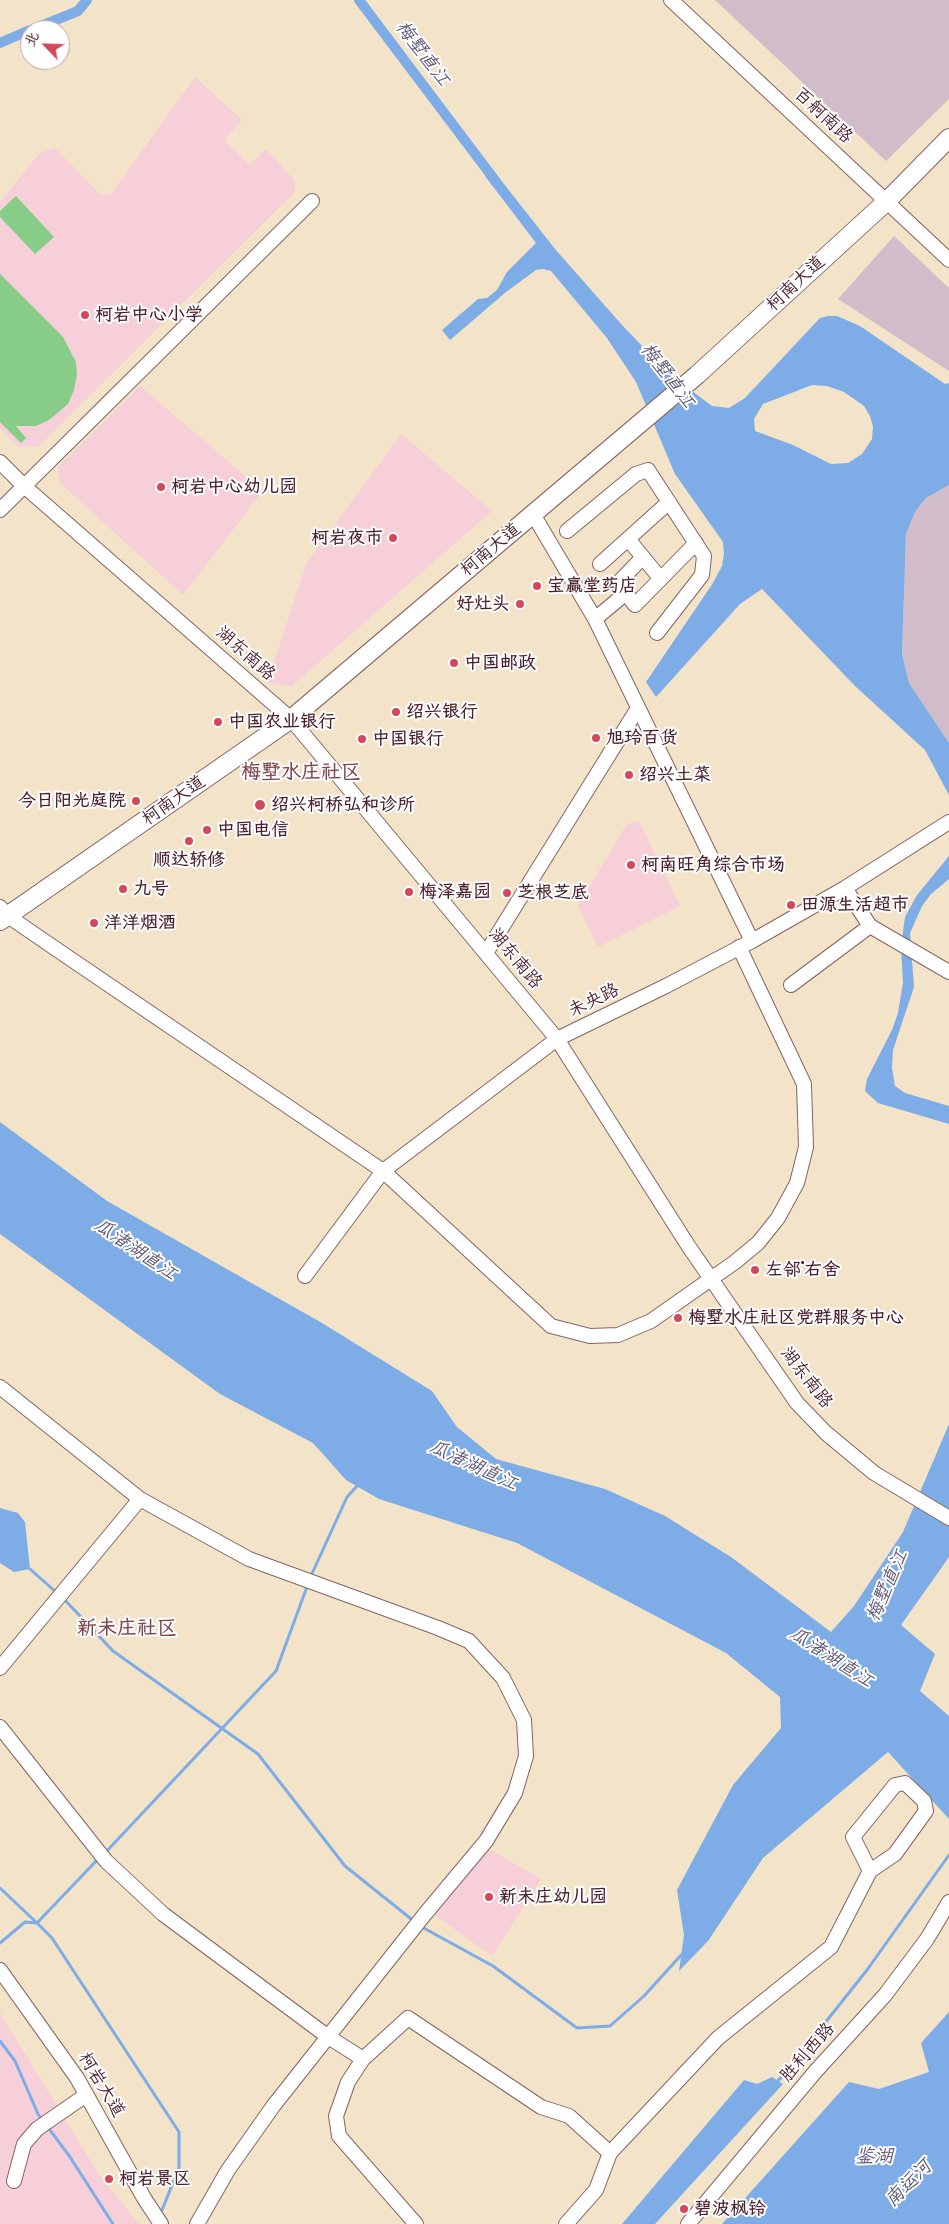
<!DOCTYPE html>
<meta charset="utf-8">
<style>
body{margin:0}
#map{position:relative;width:949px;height:2224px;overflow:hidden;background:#f3e3c9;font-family:"Balsamiq Sans","LXGW WenKai TC",sans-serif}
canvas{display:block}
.north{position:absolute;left:20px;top:20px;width:50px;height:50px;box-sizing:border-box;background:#fff;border:1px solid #b7a5aa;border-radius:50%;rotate:294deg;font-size:14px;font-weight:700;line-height:20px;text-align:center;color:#4a1f2b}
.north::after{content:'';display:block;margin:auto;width:18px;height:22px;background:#d1495b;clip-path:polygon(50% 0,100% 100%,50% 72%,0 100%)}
</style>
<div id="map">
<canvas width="949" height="2224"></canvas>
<div class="north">北</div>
</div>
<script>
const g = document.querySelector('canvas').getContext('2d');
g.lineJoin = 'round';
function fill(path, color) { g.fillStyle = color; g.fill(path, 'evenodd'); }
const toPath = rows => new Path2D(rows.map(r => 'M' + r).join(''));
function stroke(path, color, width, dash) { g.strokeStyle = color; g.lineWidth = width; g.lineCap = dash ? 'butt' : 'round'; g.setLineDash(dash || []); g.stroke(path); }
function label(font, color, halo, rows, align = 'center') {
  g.font = font + ' "Balsamiq Sans","LXGW WenKai TC",sans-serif'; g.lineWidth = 4; g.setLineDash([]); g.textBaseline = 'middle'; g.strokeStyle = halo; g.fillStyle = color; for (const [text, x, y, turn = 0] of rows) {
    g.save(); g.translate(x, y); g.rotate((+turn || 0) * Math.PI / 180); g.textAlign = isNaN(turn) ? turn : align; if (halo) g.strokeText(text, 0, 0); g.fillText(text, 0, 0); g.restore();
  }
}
fill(toPath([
 [195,77,242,120,224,140,250,165,266,149,295,181,295,192,39,446,18,447,0,428,0,202,40,153,55,148,101,195,111,194],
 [140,386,263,491,183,595,60,483,58,467],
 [401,434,492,511,292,686,267,683,306,564],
 [639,821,680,906,598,947,578,906,626,825],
 [487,1848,541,1879,492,1956,435,1915],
 [0,2013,98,2173,139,2224,0,2224]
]), '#f6cfd8');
fill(toPath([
 [715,0,949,0,949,99,886,161],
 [894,236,949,288,949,371,838,299],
 [949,485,949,743,909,683,902,654,906,534,915,512,926,498]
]), '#d1bdca');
fill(toPath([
 [16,196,54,237,35,254,0,217,0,211],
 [0,274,63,337,76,362,77,375,74,390,68,404,49,420,36,426,16,426,26,438,21,443,0,422]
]), '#88cd87');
fill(toPath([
 [493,170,555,249,622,325,668,373,712,406,729,408,745,398,820,318,828,316,837,316,860,326,945,384,949,383,949,485,926,498,915,512,906,534,902,654,909,683,949,743,949,795,925,750,855,686,762,589,740,604,656,697,646,682,713,583,722,566,724,554,723,542,675,474,636,382,607,338,551,271,543,269,536,270,506,292,450,340,442,330,478,299,487,298,497,290,507,272,536,243,485,176],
 [812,385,827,386,844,392,864,406,870,416,873,427,872,439,862,454,848,463,831,464,793,445,755,431,754,419,763,404],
 [949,856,949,879,931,894,922,906,910,933,914,987,893,1050,892,1068,895,1086,905,1093,949,1106,949,1124,878,1103,865,1091,867,1079,892,1030,898,1013,903,983,901,947,905,917,917,895],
 [0,1122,107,1201,322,1323,432,1391,457,1427,496,1459,605,1489,665,1516,731,1557,831,1632,854,1606,903,1532,949,1424,949,1557,901,1625,935,1654,920,1691,949,1716,949,1819,888,1752,763,1858,708,1941,679,1971,684,1935,677,1890,733,1785,781,1728,780,1697,726,1653,517,1543,379,1499,346,1480,313,1443,220,1394,0,1234],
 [0,1508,18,1513,25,1522,30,1569,14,1572,0,1563],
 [949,2012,949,2224,722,2224,849,2082,879,2089,929,2072,921,2043],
 [772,2077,783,2084,655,2224,622,2224,744,2080,757,2084]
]), '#7dace7');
stroke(toPath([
 [30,1569,57,1593],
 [310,1578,347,1497,358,1485],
 [62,1597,113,1651,258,1754,345,1866,415,1922],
 [104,1854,276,1671,308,1584],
 [0,1888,37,1923,99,1858],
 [420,1926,493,1966,577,2028,610,2026,644,1996,683,1953],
 [0,1943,25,1922,37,1923,52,1938,179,2132,179,2168,160,2215],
 [0,2041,15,2061,38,2114,43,2121],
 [775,2083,782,2077,867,1970,949,1855],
 [47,2126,70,2157,113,2224]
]), '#7dace7', 3);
stroke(toPath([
 [359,0,497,183],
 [31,30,78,11,87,0],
 [0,43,30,30]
]), '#7dace7', 10);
const minor = toPath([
 [671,0,949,260],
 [0,462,24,486,291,719,557,1039,689,1247,797,1403,826,1433,874,1473,949,1518],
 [0,510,312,201],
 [533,514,595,619,752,941],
 [567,531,636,474,648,470,704,556,702,575,657,633],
 [628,539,660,578],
 [643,557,618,583,635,605,696,543],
 [600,564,669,502],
 [595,619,626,593],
 [845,888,870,926,949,972],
 [0,907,8,916,56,949,383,1171,551,1326,590,1336,618,1335,651,1321,735,1262,758,1243,778,1218,797,1183,806,1147,804,1084,739,947],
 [486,953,638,708],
 [791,985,870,926],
 [305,1276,383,1171,557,1039,666,986,752,941,845,888,949,822],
 [0,1387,140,1499,249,1559,438,1628,469,1641,503,1678,524,1720,526,1756,515,1793,486,1841,425,1914,274,2105,228,2170,197,2224],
 [0,1668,140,1499],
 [0,1727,106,1861,163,1914,327,2036,363,2059],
 [0,1970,77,2078,144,2198,161,2224],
 [610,2153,718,2038,831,1947,870,1871,895,1854,926,1811,924,1801,905,1783,895,1785,853,1837,870,1871],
 [14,2181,24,2144,37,2129,86,2095],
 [416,2224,339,2136,336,2116,348,2082,363,2059,408,2018,541,2107,569,2116,610,2153,596,2190,566,2224],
 [688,2224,815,2072,885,1995,927,1939,949,1902]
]);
const major = toPath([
 [0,921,291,719,697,375,887,201,949,138]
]);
stroke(minor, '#856462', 16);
stroke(major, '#856462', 20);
stroke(minor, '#fff', 14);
stroke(major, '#fff', 18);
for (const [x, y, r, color] of [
 [85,315,5,"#d1495b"],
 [161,487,5,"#d1495b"],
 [393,538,5,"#d1495b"],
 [537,586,5,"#d1495b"],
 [520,604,5,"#d1495b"],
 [454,663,5,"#d1495b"],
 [396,712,5,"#d1495b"],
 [218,722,5,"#d1495b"],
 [596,738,5,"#d1495b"],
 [362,739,5,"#d1495b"],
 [629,775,5,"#d1495b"],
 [136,801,5,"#d1495b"],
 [260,805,6,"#d1495b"],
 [207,830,5,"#d1495b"],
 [189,841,5,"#d1495b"],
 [631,865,5,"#d1495b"],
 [123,889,5,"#d1495b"],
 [409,892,5,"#d1495b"],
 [507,893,5,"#d1495b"],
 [791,905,5,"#d1495b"],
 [94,923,5,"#d1495b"],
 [755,1270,5,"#d1495b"],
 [678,1318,5,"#d1495b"],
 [489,1897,5,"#d1495b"],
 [109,2179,5,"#d1495b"],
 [684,2209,5,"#d1495b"]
]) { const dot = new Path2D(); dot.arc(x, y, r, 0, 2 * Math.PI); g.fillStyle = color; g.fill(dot); stroke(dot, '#fff', 2); }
label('18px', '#4a1f2b', '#fff', [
 ["百舸南路",823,116,43],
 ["柯南大道",796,284,-43],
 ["柯南大道",491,550,-40],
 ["湖东南路",245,654,41],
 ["柯南大道",174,801,-35],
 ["湖东南路",515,959,50],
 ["未央路",594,1001,-26],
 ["湖东南路",806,1378,52],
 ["胜利西路",808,2053,-49],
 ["柯岩大道",101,2085,59]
]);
label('bold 18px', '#4a1f2b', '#fff', [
 ["柯岩中心小学",95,315],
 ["柯岩中心幼儿园",171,487],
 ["柯岩夜市",383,538,"right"],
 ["宝赢堂药店",547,586],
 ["好灶头",510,604,"right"],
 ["中国邮政",464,663],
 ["绍兴银行",406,712],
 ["中国农业银行",228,722],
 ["旭玲百货",606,738],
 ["中国银行",372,739],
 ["绍兴土菜",639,775],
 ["今日阳光庭院",126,801,"right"],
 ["绍兴柯桥弘和诊所",271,805],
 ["中国电信",217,830],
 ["顺达轿修",189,860,"center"],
 ["柯南旺角综合市场",641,865],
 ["九号",133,889],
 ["梅泽嘉园",419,892],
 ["芝根芝底",517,893],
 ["田源生活超市",801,905],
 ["洋洋烟酒",104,923],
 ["左邻˙右舍",765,1270],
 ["梅墅水庄社区党群服务中心",688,1318],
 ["新未庄幼儿园",499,1897],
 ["柯岩景区",119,2179],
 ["碧波枫铃",694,2209]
], 'left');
label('italic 19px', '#5e5776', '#fff', [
 ["梅墅直江",422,54,53],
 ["梅墅直江",667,376,53],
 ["瓜渚湖直江",135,1250,34],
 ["瓜渚湖直江",473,1466,25],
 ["梅墅直江",888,1586,-66],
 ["瓜渚湖直江",831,1658,33],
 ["鉴湖",874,2157],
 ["南运河",909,2184,-45]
]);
label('bold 20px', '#80474f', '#fff', [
 ["梅墅水庄社区",301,773],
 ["新未庄社区",127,1629]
]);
</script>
